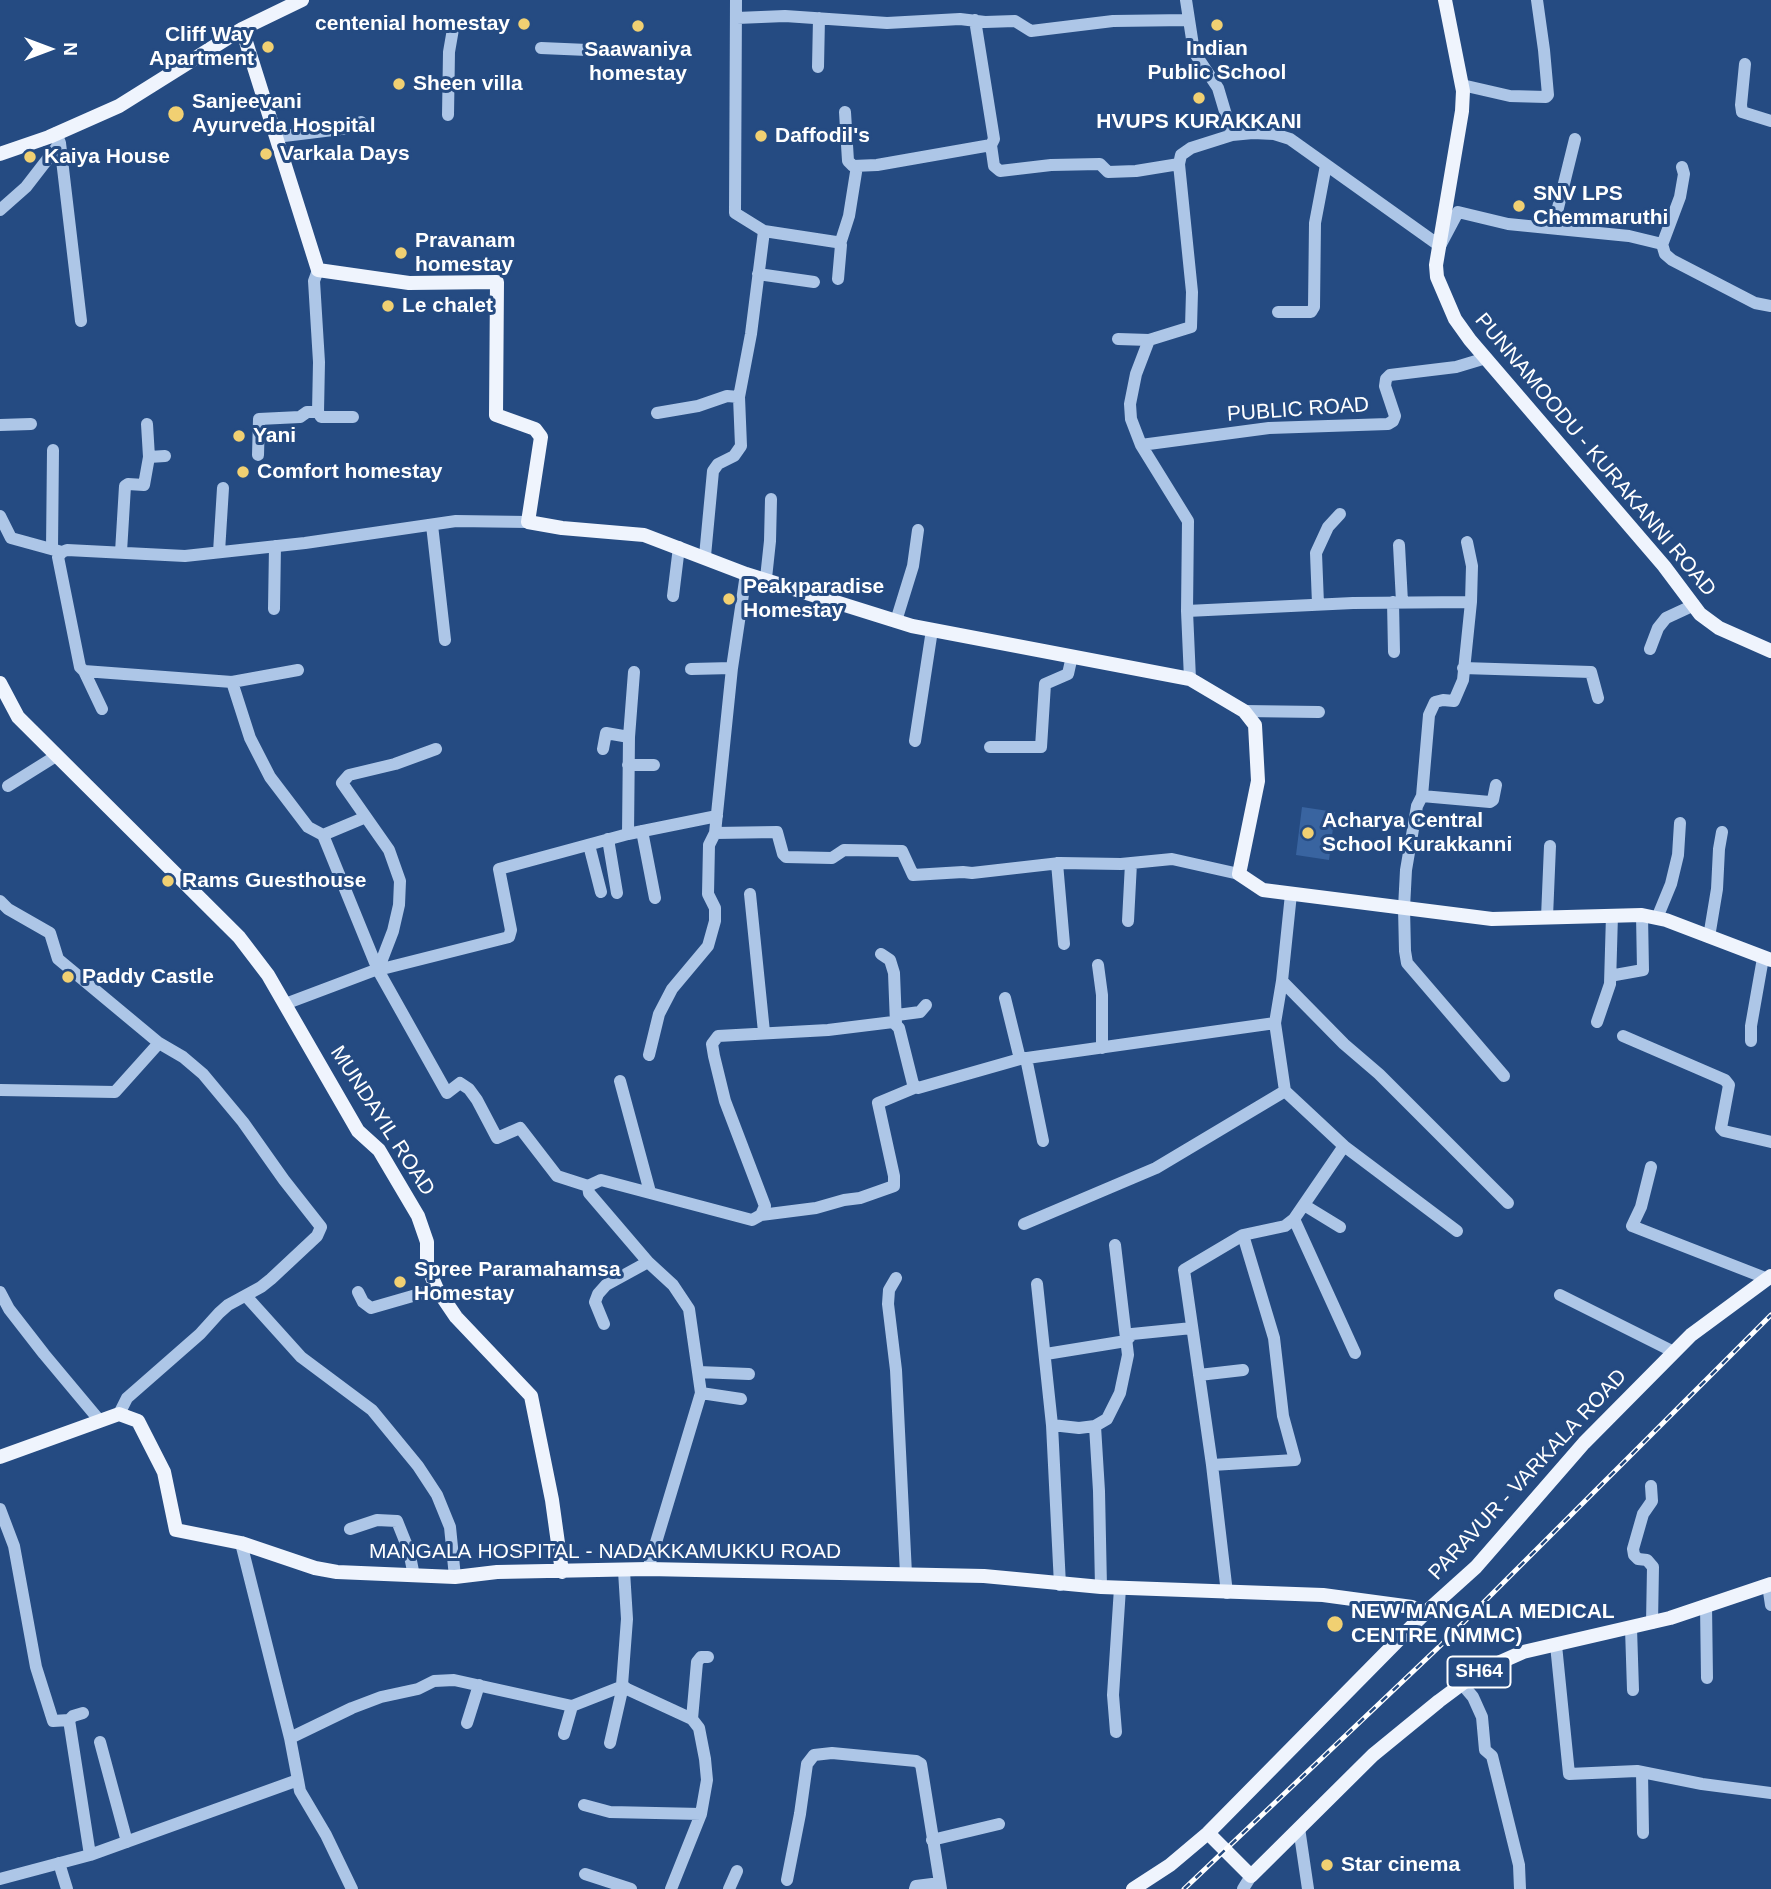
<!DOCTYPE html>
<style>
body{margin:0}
#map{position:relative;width:1771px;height:1889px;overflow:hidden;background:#254b82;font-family:Arial,sans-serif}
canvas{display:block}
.north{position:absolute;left:14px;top:14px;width:70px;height:70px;-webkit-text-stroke:5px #254b82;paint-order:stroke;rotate:90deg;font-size:19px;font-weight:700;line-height:28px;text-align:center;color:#fff}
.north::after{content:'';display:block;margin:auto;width:24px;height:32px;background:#fff;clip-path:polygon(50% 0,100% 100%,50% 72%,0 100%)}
</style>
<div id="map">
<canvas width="1771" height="1889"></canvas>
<div class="north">N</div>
</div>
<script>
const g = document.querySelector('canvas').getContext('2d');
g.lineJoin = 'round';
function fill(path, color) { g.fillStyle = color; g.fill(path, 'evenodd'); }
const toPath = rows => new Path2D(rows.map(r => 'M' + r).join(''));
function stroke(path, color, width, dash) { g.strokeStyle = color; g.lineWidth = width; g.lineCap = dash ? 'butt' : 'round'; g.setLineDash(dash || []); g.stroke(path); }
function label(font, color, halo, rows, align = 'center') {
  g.font = font + ' Arial,sans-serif'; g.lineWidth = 6; g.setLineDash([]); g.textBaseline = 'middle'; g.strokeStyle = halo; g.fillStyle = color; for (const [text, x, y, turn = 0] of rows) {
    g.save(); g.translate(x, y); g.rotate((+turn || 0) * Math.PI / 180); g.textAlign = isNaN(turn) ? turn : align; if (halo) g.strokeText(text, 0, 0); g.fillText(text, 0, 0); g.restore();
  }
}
fill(toPath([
 [1302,807,1335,812,1329,860,1296,855]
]), '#3964a0');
stroke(toPath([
 [1186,0,1194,52,1218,88,1232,135,1253,133,1274,134,1290,139,1440,246,1458,212,1508,224,1629,236,1662,244,1665,254,1672,260,1755,303,1771,306],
 [737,18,785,16,887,23,960,19,985,22,1015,21,1031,31,1113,21,1188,20],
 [541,48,634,52],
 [1745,64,1741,105,1742,112,1771,121],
 [818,67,819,18],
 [1462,85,1510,96,1546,97,1548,95,1544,50,1537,0],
 [845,112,848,161,853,166,877,165,991,145,994,139,975,20],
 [448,115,449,52,453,29],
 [56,133,60,143,81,321],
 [276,137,349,128,361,122],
 [991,145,994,166,1000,171,1051,165,1100,164,1108,172,1136,171,1179,164],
 [0,210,26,187,60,143],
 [1553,228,1575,139],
 [764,231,836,242,841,245,838,279],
 [840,244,849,216,857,166],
 [1662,245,1680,197,1684,174,1682,167],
 [318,270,314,281,319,362,318,412,321,417,353,417],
 [758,274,814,282],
 [1278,312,1311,312,1314,307,1315,223,1326,165],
 [1118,339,1149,340],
 [657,413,698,406,727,396,739,397],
 [147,424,149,457],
 [0,425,31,424],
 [1141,445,1269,428,1388,424,1393,421,1395,416,1385,386,1386,379,1390,375,1456,367,1486,358],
 [258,455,259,419,300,417,307,412,318,412],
 [0,516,11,538,62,552,67,550,185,556,305,543,456,521,528,522],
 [432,525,445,640],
 [1467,542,1472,566,1471,602],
 [1399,545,1402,602],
 [52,549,53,450],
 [62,552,58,557,80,667,84,671,232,682,250,738,270,777,308,827,323,835,378,970,447,1093,460,1083,469,1089,477,1100,497,1138,520,1128,557,1176,588,1186,589,1193,648,1262,673,1285,689,1309,701,1393,648,1569],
 [121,552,125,486,128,484,144,485,149,457,165,456],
 [219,552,223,488],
 [705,556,713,471,718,464,734,456,741,446,739,397,751,334,764,231,735,213,736,0],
 [766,578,770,541,771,499],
 [673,596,679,547],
 [1393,602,1394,652],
 [1318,604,1316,553,1328,527,1340,514],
 [274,609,275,546],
 [1187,611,1353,603,1471,602,1463,680,1454,701,1443,700,1435,702,1429,715,1422,796,1417,806,1406,870,1404,908,1405,951,1407,963,1504,1076],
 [896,621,913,566,918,530],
 [1650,649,1658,628,1666,618,1694,605],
 [1463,668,1591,672,1598,698],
 [691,669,732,668],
 [84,671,102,709],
 [1190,679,1187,611,1188,521,1141,445,1131,419,1130,404,1136,374,1149,340,1191,327,1192,292,1179,164,1181,155,1191,148,1232,135],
 [232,682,298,670],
 [1244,711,1319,712],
 [915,741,932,630],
 [990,747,1041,747,1045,684,1068,674,1072,656],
 [603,749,606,733,629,737],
 [628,765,654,765],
 [8,786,56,756],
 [1422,796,1490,802,1493,800,1496,785],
 [642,831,655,898],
 [715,833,777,832,783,854,786,857,832,858,844,850,902,851,913,875,963,872,972,873,1060,863,1121,864,1172,859,1239,874],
 [628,834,629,737,634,672],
 [323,835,366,817],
 [608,839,617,893],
 [589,845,601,892],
 [1057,863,1064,944],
 [750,894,764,1032],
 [0,901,8,909,50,933,58,959,159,1043,183,1057,203,1074,243,1122,284,1180,321,1227,317,1236,271,1279,261,1287,228,1305,219,1313,200,1334,127,1398,119,1414],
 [1547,917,1550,846],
 [1657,918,1671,884,1678,855,1680,823],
 [1128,921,1131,863],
 [1709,937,1717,889,1719,849,1722,832],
 [881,954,890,960,894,973,896,1024],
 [1098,965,1102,995,1102,1048],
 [378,970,509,937,511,930,499,869,628,834,717,816],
 [378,970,393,931,399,905,400,881,389,850,342,783,349,775,395,764,436,749],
 [1615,975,1643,970,1642,915],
 [1282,981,1344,1044,1379,1074,1508,1203],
 [1005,998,1020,1059],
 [285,1004,378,969],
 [897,1015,920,1012,926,1005],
 [1597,1022,1610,984,1612,915],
 [1623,1036,1725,1080,1729,1085,1721,1128,1724,1131,1771,1142],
 [1751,1041,1751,1026,1763,958],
 [649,1055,659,1014,672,989,708,946,715,921,715,908,708,894,709,845,715,833,732,668,746,574],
 [1026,1058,1043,1141],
 [620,1081,650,1192],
 [0,1090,115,1092,159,1043],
 [1344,1146,1457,1231],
 [1651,1167,1641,1207,1632,1226,1768,1279],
 [588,1186,601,1180,752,1220,761,1215,765,1206,725,1101,714,1056,712,1044,718,1036,828,1030,893,1022,899,1028,913,1084,918,1088,1020,1059,1275,1023],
 [1304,1205,1340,1227],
 [761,1215,816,1208,844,1200,860,1198,894,1186,894,1176,878,1103,914,1088],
 [1294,1219,1355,1353],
 [1024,1224,1156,1168,1285,1091],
 [896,1278,889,1290,888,1304,896,1370,906,1574],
 [1037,1284,1052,1425,1079,1428,1095,1426,1099,1491,1101,1587],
 [0,1292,9,1309,44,1354,100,1421],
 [358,1292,363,1302,371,1308,437,1289],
 [1560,1295,1674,1352],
 [246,1296,301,1357,372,1410,418,1466,437,1495,450,1527,455,1577],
 [604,1324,595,1302,598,1294,606,1285,648,1262],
 [1046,1354,1126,1341,1132,1334,1192,1328],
 [698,1372,749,1374],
 [1199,1375,1243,1370],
 [701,1393,741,1399],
 [1052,1425,1060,1585],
 [1095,1426,1107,1419,1120,1393,1128,1355,1115,1245],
 [1212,1465,1295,1460,1283,1416,1274,1338,1243,1235],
 [1651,1486,1652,1501,1643,1514,1633,1549,1634,1555,1638,1559,1647,1560,1653,1567,1652,1623],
 [0,1509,14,1546,36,1667,53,1721,69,1720],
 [350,1529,377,1520,397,1521,409,1551,414,1576],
 [624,1571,627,1619,622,1685,627,1689,692,1719,699,1728,705,1759,707,1780,701,1814,671,1889],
 [1768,1585,1771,1605],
 [1227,1593,1212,1465,1184,1270,1243,1235,1285,1226,1294,1219,1344,1146,1285,1091,1275,1023,1282,981,1291,894],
 [1706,1605,1707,1678],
 [1631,1628,1633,1690],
 [1556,1645,1569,1774,1637,1771,1702,1784,1771,1793],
 [1462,1684,1473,1697,1482,1717,1485,1750,1492,1756,1519,1865,1520,1889],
 [83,1713,73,1716,69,1720,90,1855],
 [692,1719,697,1662,701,1657,708,1657],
 [467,1723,479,1685],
 [1116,1732,1113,1695,1120,1588],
 [564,1734,572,1706],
 [290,1738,352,1708,381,1697,418,1689,434,1681,454,1680,572,1706,623,1686],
 [100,1742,127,1842],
 [610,1743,623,1686],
 [1642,1772,1643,1833],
 [298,1780,300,1791,326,1835,352,1889],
 [584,1805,610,1812,701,1814],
 [1299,1828,1308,1889],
 [932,1840,999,1824],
 [59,1863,67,1889],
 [585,1874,631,1889],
 [0,1879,90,1855,298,1780,290,1738,241,1543],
 [787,1880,800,1814,807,1764,814,1755,832,1753,916,1761,921,1764,941,1889],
 [729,1889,737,1871],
 [915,1889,916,1886,940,1883],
 [1243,1889,1251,1876]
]), '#adc6e7', 12);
stroke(toPath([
 [1445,0,1463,91,1462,111,1436,265,1437,277,1455,319,1470,340,1664,566,1700,614,1719,628,1771,651],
 [242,29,318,270,409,283,497,282,496,415,535,429,541,437,528,522,562,528,644,535,746,574,912,626,1190,679,1244,711,1255,725,1258,781,1239,874,1263,890,1492,919,1642,915,1666,920,1771,960],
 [0,154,49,137,119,106,242,29,302,0],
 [0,683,18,717,239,937,268,975,358,1131,379,1150,418,1216,427,1242,427,1266,437,1289,456,1317,531,1396,552,1500,562,1572],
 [0,1457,119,1414,138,1421,164,1472,176,1530,241,1543,315,1568,337,1572,455,1577,497,1572,648,1569,984,1576,1101,1587,1323,1595,1412,1607,1426,1612],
 [1208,1833,1251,1876,1373,1755,1439,1701,1478,1672,1523,1652,1670,1618,1771,1584],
 [1133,1889,1170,1865,1208,1833,1426,1612,1476,1567,1584,1443,1691,1335,1771,1276]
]), '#eff4fd', 14);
const rail = toPath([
 [1184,1889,1442,1644,1771,1315]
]);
stroke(rail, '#fff', 5);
stroke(rail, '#254b82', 2.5, [8]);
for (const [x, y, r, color] of [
 [524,24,7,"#f1d072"],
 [1217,25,7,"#f1d072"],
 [638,26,7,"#f1d072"],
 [268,47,7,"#f1d072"],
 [399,84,7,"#f1d072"],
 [1199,98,7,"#f1d072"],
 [176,114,9,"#f1d072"],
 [761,136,7,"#f1d072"],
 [266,154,7,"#f1d072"],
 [30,157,7,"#f1d072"],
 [1519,206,7,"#f1d072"],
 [401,253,7,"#f1d072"],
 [388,306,7,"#f1d072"],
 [239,436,7,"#f1d072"],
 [243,472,7,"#f1d072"],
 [729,599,7,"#f1d072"],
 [1308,833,7,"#f1d072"],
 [168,881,7,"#f1d072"],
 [68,977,7,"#f1d072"],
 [400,1282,7,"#f1d072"],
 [1335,1624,9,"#f1d072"],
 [1327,1865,7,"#f1d072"]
]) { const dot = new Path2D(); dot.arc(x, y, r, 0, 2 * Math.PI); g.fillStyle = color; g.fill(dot); stroke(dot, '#254b82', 2.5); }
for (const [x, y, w] of [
 [1479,1672,63]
]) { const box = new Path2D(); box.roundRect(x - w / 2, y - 15.5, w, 31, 5); g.fillStyle = '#254b82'; g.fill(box); stroke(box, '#fff', 2); }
label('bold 19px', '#fff', null, [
 ["SH64",1479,1672]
]);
label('bold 21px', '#fff', '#254b82', [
 ["centenial homestay",510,24,"right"],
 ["Cliff Way",254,35,"right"],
 ["Apartment",254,59,"right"],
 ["Indian",1217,49,"center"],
 ["Public School",1217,73,"center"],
 ["Saawaniya",638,50,"center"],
 ["homestay",638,74,"center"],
 ["Sheen villa",413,84],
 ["Sanjeevani",192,102],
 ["Ayurveda Hospital",192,126],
 ["HVUPS KURAKKANI",1199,122,"center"],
 ["Daffodil's",775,136],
 ["Varkala Days",280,154],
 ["Kaiya House",44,157],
 ["SNV LPS",1533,194],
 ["Chemmaruthi",1533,218],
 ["Pravanam",415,241],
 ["homestay",415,265],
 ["Le chalet",402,306],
 ["Yani",253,436],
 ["Comfort homestay",257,472],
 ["Peak paradise",743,587],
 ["Homestay",743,611],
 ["Acharya Central",1322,821],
 ["School Kurakkanni",1322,845],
 ["Rams Guesthouse",182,881],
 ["Paddy Castle",82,977],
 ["Spree Paramahamsa",414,1270],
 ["Homestay",414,1294],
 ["NEW MANGALA MEDICAL",1351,1612],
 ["CENTRE (NMMC)",1351,1636],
 ["Star cinema",1341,1865]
], 'left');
label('21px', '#fff', '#254b82', [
 ["PUBLIC ROAD",1298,410,-4],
 ["PUNNAMOODU - KURAKANNI ROAD",1595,455,50],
 ["MUNDAYIL ROAD",382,1121,57],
 ["PARAVUR - VARKALA ROAD",1528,1475,-47],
 ["MANGALA HOSPITAL - NADAKKAMUKKU ROAD",605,1552]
]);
</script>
